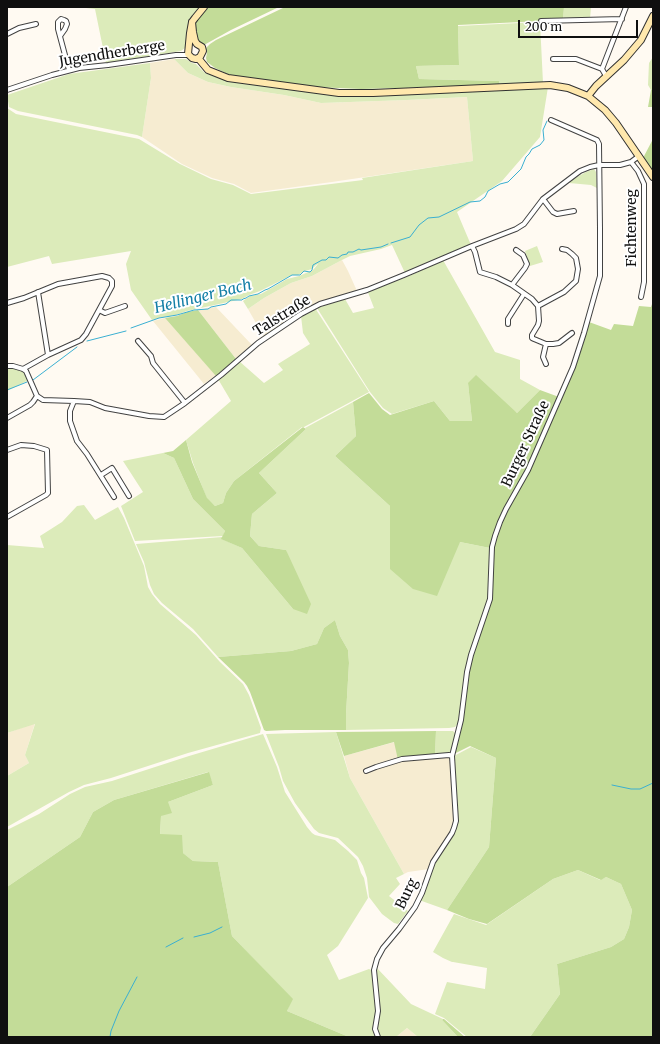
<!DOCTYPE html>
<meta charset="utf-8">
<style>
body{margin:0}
#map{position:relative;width:660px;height:1044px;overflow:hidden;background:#fffaf2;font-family:Merriweather,serif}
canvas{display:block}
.frame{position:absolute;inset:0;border:8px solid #0f0f0f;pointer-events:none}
.scale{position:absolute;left:518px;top:20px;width:120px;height:18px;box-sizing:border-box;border:2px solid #0f0f0f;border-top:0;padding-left:5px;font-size:12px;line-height:14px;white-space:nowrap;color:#0f0f0f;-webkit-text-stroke:3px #fff;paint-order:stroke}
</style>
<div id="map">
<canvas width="660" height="1044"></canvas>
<div class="frame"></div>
<div class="scale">200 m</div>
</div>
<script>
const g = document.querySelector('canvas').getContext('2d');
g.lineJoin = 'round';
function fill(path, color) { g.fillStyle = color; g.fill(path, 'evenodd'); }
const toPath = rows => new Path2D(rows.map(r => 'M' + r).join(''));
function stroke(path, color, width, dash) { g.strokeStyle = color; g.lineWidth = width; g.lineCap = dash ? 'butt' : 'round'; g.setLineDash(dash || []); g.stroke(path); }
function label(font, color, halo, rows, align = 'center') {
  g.font = font + ' Merriweather,serif'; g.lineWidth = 4; g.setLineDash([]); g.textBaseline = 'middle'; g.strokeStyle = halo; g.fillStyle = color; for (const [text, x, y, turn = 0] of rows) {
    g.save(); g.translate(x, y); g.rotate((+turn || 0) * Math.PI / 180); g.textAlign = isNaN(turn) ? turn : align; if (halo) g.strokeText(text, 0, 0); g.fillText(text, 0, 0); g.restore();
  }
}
fill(toPath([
 [174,59,188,73,208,82,231,87,284,95,321,103,407,100,467,97,473,161,332,182,251,193,234,184,212,178,182,164,142,137,151,78,150,63],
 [342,260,348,271,357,291,316,304,264,337,248,309,264,298,291,283,312,276],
 [216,307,252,345,236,359,198,310],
 [165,318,216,375,204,384,153,321],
 [35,723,25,755,29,763,7,776,7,733],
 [395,742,398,760,451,757,454,821,453,829,429,869,408,872,404,874,350,778,344,756],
 [407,1028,418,1037,396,1037]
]), '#f6ecd1');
fill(toPath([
 [77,7,200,7,197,10,190,22,186,47,181,51,106,63,95,9],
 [564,7,591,7,590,19,563,20],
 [540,22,543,83,499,86,499,81,419,79,416,66,459,65,458,26],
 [653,57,653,89,651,90,648,85,649,63],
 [174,59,186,59,192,63,196,64,205,73,228,81,314,93,358,95,548,87,540,137,502,181,457,212,471,245,405,273,392,245,381,249,350,256,342,260,312,276,291,283,264,298,248,309,243,301,250,296,261,294,287,279,299,276,313,270,318,264,316,265,312,269,305,271,298,275,292,275,260,291,249,295,242,299,187,311,176,315,159,318,152,320,131,290,126,264,131,251,52,264,49,256,7,267,7,108,16,114,139,139,180,164,211,179,233,185,251,194,363,180,362,178,473,161,467,97,407,100,321,103,284,95,231,87,208,82,188,73],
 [150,63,151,78,142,137,137,135,18,111,9,107,7,95,69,74],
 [594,169,596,172,597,188,591,185,569,183,570,181,586,172],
 [537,246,543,262,530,266,525,251],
 [443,260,495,352,520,360,520,379,540,390,517,413,468,383,472,421,450,421,434,401,392,414,383,408,370,392,317,308,345,299,353,313,374,308,367,290,407,277],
 [315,308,369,392,304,427,302,427,234,481,226,493,223,503,215,506,207,499,193,463,186,440,231,401,218,379,239,361,264,383,283,370,278,364,310,344,303,333,301,316],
 [13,367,23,370,29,380,7,391,7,368],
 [353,402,356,436,335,456,390,506,390,569,460,542,490,548,489,599,459,722,455,727,449,728,346,730,346,714,349,663,348,650,340,636,335,620,324,628,317,644,291,651,218,657,193,629,162,603,154,594,150,585,144,562,136,544,222,537,222,539,242,548,293,609,286,550,259,546,250,536,252,514,277,493,259,473,306,429,305,428],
 [163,453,174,458,193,499,225,531,223,536,135,541,121,506,143,492,123,461],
 [84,505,95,520,118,507,124,518,144,566,148,587,152,594,160,604,196,635,220,662,243,684,249,695,261,728,260,733,188,753,111,778,84,785,69,792,7,827,7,776,29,763,25,755,35,724,7,733,7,545,44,548,40,536,62,522,77,506],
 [436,731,453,731,455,733,456,735,451,752,447,754,435,755],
 [336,732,350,778,404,874,396,878,400,884,389,896,408,911,398,924,394,923,382,914,369,897,367,878,363,866,358,857,338,838,319,833,314,829,295,803,283,781,279,767,266,734],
 [263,734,277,767,285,792,307,827,312,833,315,835,335,840,348,851,357,860,361,873,364,878,368,898,338,946,327,955,339,980,369,969,373,971,377,1002,375,1029,378,1037,349,1037,287,1011,292,999,232,936,218,862,193,861,160,835,161,816,168,802,213,785,208,772,114,800,93,812,80,837,7,887,7,830,39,814,70,794,85,787,112,781,189,756],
 [471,747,496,758,489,847,447,910,419,900,430,870,456,821,454,756],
 [578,870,600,880,606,877,621,884,632,910,629,927,624,939,611,947,557,964,560,994,530,1037,467,1037,444,1018,435,1014,447,982,485,989,487,968,453,962,452,962,443,958,433,952,454,914,486,925,553,879],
 [376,967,411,1004,443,1019,442,1020,457,1036,457,1037,418,1037,407,1028,396,1037,379,1037,376,1029,379,1012]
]), '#dcebba');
fill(toPath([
 [207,7,279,7,231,30,204,45,197,40,194,24],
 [285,7,564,7,563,20,458,25,459,65,416,66,419,79,499,81,499,86,361,89,315,87,230,75,215,68,207,62,206,58,207,53,206,48,210,44,216,40],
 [653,89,653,107,648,107,651,90],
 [653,139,653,173,643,158],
 [653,301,653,1037,530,1037,560,994,557,964,611,947,624,939,629,927,632,910,621,884,606,877,601,880,578,870,553,879,487,924,469,919,447,910,489,847,496,758,470,746,454,754,468,675,473,655,487,614,493,549,497,533,510,505,523,482,536,457,578,358,589,322,611,330,614,324,633,326,639,306,651,307],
 [198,310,236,359,216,376,165,318,177,316,187,312],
 [476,375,517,413,540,390,559,397,532,460,516,491,490,548,460,542,437,596,413,589,390,569,390,506,335,456,356,436,353,402,369,393,382,409,390,415,434,401,450,421,472,421,468,383],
 [303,427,306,429,259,473,277,493,252,514,250,536,259,546,286,550,311,604,307,614,293,609,242,548,221,539,225,531,193,499,174,458,163,453,173,451,186,440,192,462,207,498,215,506,223,503,226,493,234,481],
 [335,620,340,636,348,650,349,663,346,714,346,730,285,730,266,731,264,730,250,692,247,686,244,682,218,657,291,651,317,644,324,628],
 [436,731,435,755,398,760,394,742,344,756,336,732],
 [209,772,213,785,168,802,172,813,161,816,160,834,182,835,183,853,193,861,218,862,232,936,293,999,287,1011,349,1037,7,1037,7,887,80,837,93,812,114,800],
 [444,1019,465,1037,457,1037,457,1036,442,1020,443,1019]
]), '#c3dc98');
stroke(toPath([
 [391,243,410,237,419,225,428,218,439,217,470,202,480,201,485,197,488,191,500,184,508,182,521,169,526,157,529,154,532,149,540,145,544,140,543,130,547,121],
 [131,328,159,318,177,315,194,310,208,309,211,307,226,304,231,300,242,300,243,299,246,298,249,296,258,294,265,290,268,289,292,275,300,275,304,271,310,272,312,270,313,265,322,260,326,260,329,257,338,258,342,255,347,254,348,252,353,252,359,249,361,250,381,247,388,244],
 [87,341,126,331],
 [33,380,77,347],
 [7,390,27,382],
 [612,785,631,789,640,789,653,783],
 [194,937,210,933,222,927],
 [166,947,183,938],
 [110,1037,111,1031,119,1011,137,977]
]), '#3aafd1', 1);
const street = toPath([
 [541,21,622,19],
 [7,34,19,28,36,24],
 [60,36,65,29,67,24,66,21,64,20,61,19,58,22,58,29,69,70],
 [553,59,576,59,602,69],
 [606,76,602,69,626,7],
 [7,90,52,75,79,68,108,65,176,55,189,55],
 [631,162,638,171,644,184,644,282,641,297],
 [543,199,553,212,557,214,574,211],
 [472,246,475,252,480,272,496,277,512,285,532,299,538,306,539,321,538,325,532,335,532,338,534,339,546,344,553,344,559,343,572,333],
 [512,285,525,268,527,264,523,255,516,250],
 [38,292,48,355],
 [7,303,24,298,58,284,102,276,109,278,112,281,112,286,86,334,81,340,48,355,23,369],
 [538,306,564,292,576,281,578,269,576,258,572,254,567,250,562,249],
 [99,310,105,313,125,306],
 [508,324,508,319,524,294],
 [138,341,151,356,153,363,185,403],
 [546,364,543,357,546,344],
 [7,366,13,366,23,369,26,371,37,396,43,400,74,401,90,402,105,408,149,416,164,417,185,403,221,375,258,343,301,314,320,304,367,290,404,275,472,246,516,229,524,224,543,199,580,171,590,167,599,165,620,165,631,162,639,156],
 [74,401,70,411,70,421,77,441,87,454,114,497],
 [7,418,30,405,33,402,37,396],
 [7,450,21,445,34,446,47,450,48,493,46,495,7,517],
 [101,475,112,468,129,496],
 [366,771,376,767,402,759,449,755,452,756],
 [378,1037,375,1029,378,1011,374,970,377,959,383,948,399,929,415,907,422,893,433,862,452,833,454,828,456,821,455,805,452,756,461,720,467,672,471,655,490,599,492,547,495,536,500,522,506,509,528,470,573,367,584,333,600,276,600,229,599,144,597,140,551,120]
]);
const secondary = toPath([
 [192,22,193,32,195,41,197,44,202,47,203,51,200,57,196,59,192,58,188,54,190,33,192,22,195,18,204,7],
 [198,58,208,70,228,78,339,93,373,93,550,85,568,88,588,96,605,110,616,123,653,177],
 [588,96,596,86,624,60,641,40,653,16]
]);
stroke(street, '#424242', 6);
stroke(secondary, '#313131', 8);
stroke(street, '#fff', 4);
stroke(secondary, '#ffe8ad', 6);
label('14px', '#0f0f0f', '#fff', [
 ["Jugendherberge",112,54,-9],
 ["Fichtenweg",632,228,-90],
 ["Talstraße",282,316,-32],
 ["Burger Straße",526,444,-65],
 ["Burg",407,894,-64]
]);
label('italic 15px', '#147fa6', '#fff', [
 ["Hellinger Bach",203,297,-14]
]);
</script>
